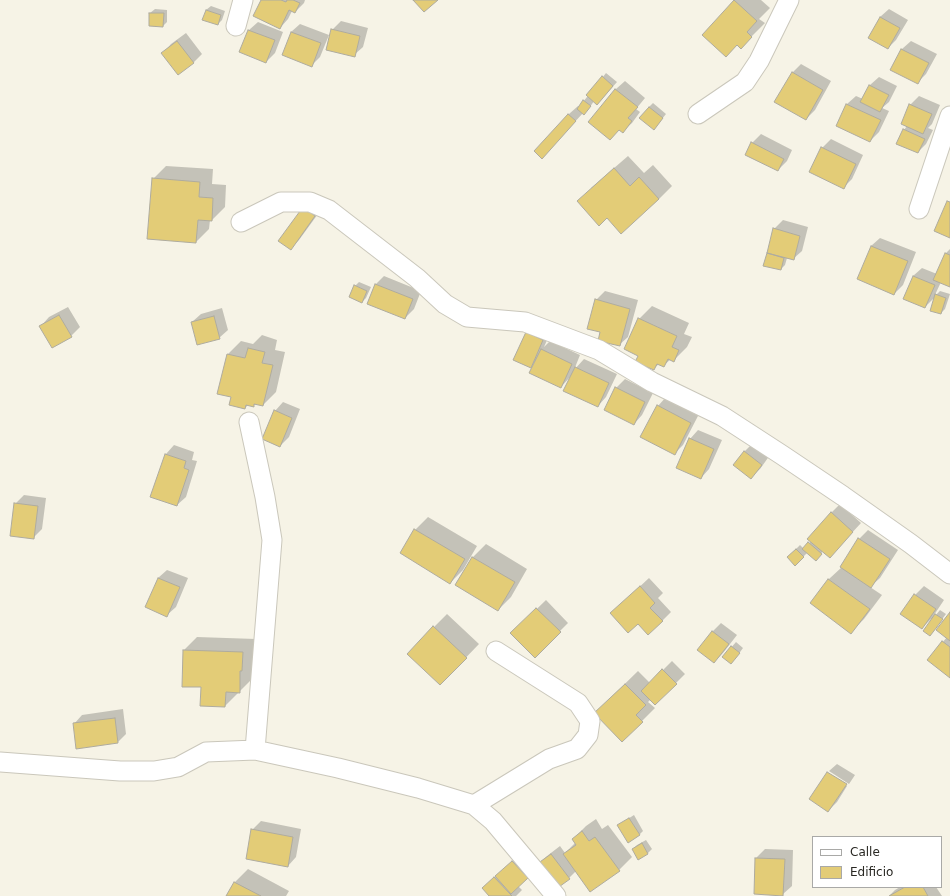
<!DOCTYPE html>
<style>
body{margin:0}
#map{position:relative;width:950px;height:896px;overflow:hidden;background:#f6f3e6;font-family:"DejaVu Sans",sans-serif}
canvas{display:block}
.legend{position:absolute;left:812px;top:836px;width:130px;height:52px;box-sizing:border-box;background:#fff;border:1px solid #a9a9a7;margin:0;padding:5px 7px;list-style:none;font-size:12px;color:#292823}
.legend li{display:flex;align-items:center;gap:8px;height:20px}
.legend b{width:20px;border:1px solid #a9a9a7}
</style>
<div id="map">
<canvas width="950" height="896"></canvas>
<ul class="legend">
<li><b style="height:5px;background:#fff"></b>Calle</li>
<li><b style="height:11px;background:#e3cc77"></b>Edificio</li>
</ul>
</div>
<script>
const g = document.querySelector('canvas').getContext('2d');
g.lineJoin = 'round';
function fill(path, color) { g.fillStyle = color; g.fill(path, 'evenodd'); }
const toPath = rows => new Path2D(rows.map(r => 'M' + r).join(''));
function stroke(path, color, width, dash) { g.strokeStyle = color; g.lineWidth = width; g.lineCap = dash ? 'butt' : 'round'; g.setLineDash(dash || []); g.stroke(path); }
fill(toPath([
 [262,0,305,0,304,3,295,12,292,11,288,19,280,28],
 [735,0,761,0,770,8,759,19,765,23,741,47,738,44,704,35],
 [211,6,225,11,222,20,218,24,206,10],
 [155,9,167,10,167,22,163,26,150,13],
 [889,9,908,20,896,40,888,48,880,17],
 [341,21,368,28,363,47,354,55,332,30],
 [258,22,283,32,275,53,266,62,240,51,249,30],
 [300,24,329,35,320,57,312,65,291,32],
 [186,33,202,54,193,63,163,53,171,44],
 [911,41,937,54,926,74,917,83,892,69,902,49],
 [801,64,831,81,815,110,806,119,792,73],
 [606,73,617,82,601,100,597,104,594,101,588,110,583,113,550,149,535,151,569,114,578,106,579,107],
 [879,77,897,86,889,102,882,108,889,111,879,132,870,141,837,125,847,104,856,96,863,99,870,85],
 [625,81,645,98,636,109,640,112,632,123,623,131,620,129,590,122,616,89],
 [919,96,940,105,932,124,928,128,933,130,926,144,918,152,904,130,907,126,910,105],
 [653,103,666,114,658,124,649,107],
 [761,134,792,150,787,161,778,170,752,143],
 [831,139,863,155,852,179,844,187,822,148],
 [628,156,644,173,653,165,672,186,659,199,621,232,591,188],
 [166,166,213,169,212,184,226,185,225,207,212,220,210,220,209,229,196,242,153,179],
 [304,207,323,207,299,240,290,249],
 [783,220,808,227,802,251,793,259,787,258,785,265,781,269,768,254,769,252,774,229],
 [880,238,916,252,903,285,894,294,871,246],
 [950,249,950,286,941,282,934,297,940,291,950,294,945,309,941,313,936,296,925,307,913,276,922,268,937,274,945,254],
 [384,276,421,291,414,309,405,318,376,284],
 [359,282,371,287,366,298,362,302,355,286],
 [605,291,638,300,628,337,619,345,601,332,596,300],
 [652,306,689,323,684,334,692,337,687,347,674,360,671,359,663,366,659,364,653,369,639,355,639,319],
 [68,307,80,327,71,336,41,326,49,317],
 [222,308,228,330,219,338,192,322,201,314],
 [551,331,544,347,550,341,580,355,574,370,584,359,617,374,606,397,598,406,571,376,561,387,536,361,530,367,527,333],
 [262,335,277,340,275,350,285,352,276,392,263,405,256,403,253,406,248,405,245,408,232,397,218,393,228,354,241,341,253,344],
 [625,379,653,393,642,415,634,424,605,410,616,388],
 [666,397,699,414,683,445,674,454,658,406],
 [283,402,300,409,289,437,280,446,275,411],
 [698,430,722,440,709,469,701,478,690,439],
 [753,443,770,455,760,469,751,477,735,464,745,451],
 [174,445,194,452,192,460,197,461,186,497,177,505,152,497,166,454],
 [24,495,46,498,42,529,33,538,15,504],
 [840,504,861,523,838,548,823,551,820,555,808,552,795,565,788,557,800,545,804,549,811,541,831,513],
 [428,517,477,546,463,570,450,583,401,553,415,530],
 [868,530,898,550,880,578,870,587,882,595,864,619,851,632,811,603,829,579,842,567,859,539],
 [486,544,527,569,511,597,498,610,456,585,473,557],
 [167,570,188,578,176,607,167,615,158,578],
 [649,578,663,593,658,598,671,612,662,621,638,623,620,605],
 [924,586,944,600,934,615,935,616,940,610,946,614,934,630,932,620,931,619,922,628,902,614,915,595],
 [546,600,568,623,535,656,512,633],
 [950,613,950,677,928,660,947,637],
 [447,614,479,644,453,671,434,627],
 [721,623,737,635,723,653,714,662,712,632],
 [197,637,256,639,252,679,225,706,202,687,184,650],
 [736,642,743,648,735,659,723,657],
 [672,661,685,674,655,704,651,699,648,702,655,708,622,741,595,713,638,671,650,683],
 [123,709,126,734,118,742,74,724,82,715],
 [837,764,855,775,849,784,829,771],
 [829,772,829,774,847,786,837,802,828,811,810,799],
 [634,815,643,831,639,835,619,826,623,822],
 [596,819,602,829,608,825,632,857,619,870,576,871,569,878,538,864,547,856,560,846,565,853,576,842,573,839,586,826],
 [261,821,301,829,296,857,288,866,252,830],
 [646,840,652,849,648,853,639,859,633,849,637,845],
 [765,849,793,850,792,886,783,894,755,893,756,858],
 [521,853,536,869,518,886,522,890,516,896,490,896,483,888],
 [248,869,289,891,286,896,228,896,235,882],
 [900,887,936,887,942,896,889,896,895,890]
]), '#0003');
const building = toPath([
 [261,0,281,0,286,2,287,0,293,0,300,3,295,13,289,10,280,29,253,16,261,0],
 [413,0,438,0,424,12,413,0],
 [734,0,757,21,747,32,752,37,741,49,737,45,726,57,702,35,734,0],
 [206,10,221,15,218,25,202,20,206,10],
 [149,13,164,13,163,27,149,26,149,13],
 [880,17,900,28,888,49,868,38,880,17],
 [331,29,360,36,355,57,326,50,331,29],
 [248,30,275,40,266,63,239,52,248,30],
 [291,32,321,43,312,67,282,55,291,32],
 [177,41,194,63,178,75,161,53,177,41],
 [901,49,929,63,918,84,890,70,901,49],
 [792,72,823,90,806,120,774,102,792,72],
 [602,76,613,86,597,105,586,95,602,76],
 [869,85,889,95,880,112,860,102,869,85],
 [615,89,638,107,628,118,632,121,623,133,619,130,610,140,588,122,615,89],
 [583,100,591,106,584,115,577,109,583,100],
 [846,104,881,120,870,142,836,126,846,104],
 [909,104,932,114,923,134,901,124,909,104],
 [649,107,663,118,654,130,639,118,649,107],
 [568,114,576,121,542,159,534,151,568,114],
 [903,129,925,139,918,153,896,144,903,129],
 [751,142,784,159,778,171,745,155,751,142],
 [821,147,856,164,844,189,809,172,821,147],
 [614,168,630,186,639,177,659,199,621,234,607,218,599,226,577,201,614,168],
 [152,178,200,182,199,197,213,198,212,221,198,220,196,243,147,239,152,178],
 [947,201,950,202,950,238,934,231,947,201],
 [303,207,315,216,291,250,278,241,303,207],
 [773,228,800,236,794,260,767,253,773,228],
 [871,246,908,261,894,295,857,279,871,246],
 [767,253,784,258,781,270,763,266,767,253],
 [945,253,950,255,950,287,933,280,945,253],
 [913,276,935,285,925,308,903,299,913,276],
 [375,284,413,299,405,319,367,304,375,284],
 [354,285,367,291,362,303,349,297,354,285],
 [935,294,946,298,941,314,930,311,935,294],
 [595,299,630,309,620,346,598,341,600,332,587,329,595,299],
 [59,315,72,337,52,348,39,326,59,315],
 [214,316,220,339,197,345,191,322,214,316],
 [638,318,677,336,672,347,679,350,674,362,668,359,664,367,657,364,654,370,635,362,638,356,624,349,638,318],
 [526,332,543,340,531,368,513,360,526,332],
 [248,348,265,352,262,363,273,365,263,406,254,404,254,407,246,405,245,409,229,405,231,397,217,394,227,354,245,358,248,348],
 [541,349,572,364,561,388,529,373,541,349],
 [575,367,609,383,598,407,563,391,575,367],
 [615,387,645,402,634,425,604,410,615,387],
 [657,405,691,423,675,455,640,437,657,405],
 [274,410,292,418,280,447,262,439,274,410],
 [689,438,714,449,701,479,676,468,689,438],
 [744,451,762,465,751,479,733,465,744,451],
 [165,454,186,461,184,468,189,470,177,506,150,497,165,454],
 [14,503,38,506,34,539,10,536,14,503],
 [831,512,853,532,830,558,807,539,831,512],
 [414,529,465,559,450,584,400,553,414,529],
 [858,538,890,559,871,588,840,567,858,538],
 [808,542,822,554,816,561,802,549,808,542],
 [796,549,804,557,795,566,787,557,796,549],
 [472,557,515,582,498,611,455,585,472,557],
 [158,578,180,587,167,617,145,607,158,578],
 [828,579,870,609,851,634,810,603,828,579],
 [640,586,655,603,650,608,663,621,648,635,638,624,628,633,610,613,640,586],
 [914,594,936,609,922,629,900,614,914,594],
 [536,608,561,632,535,658,510,633,536,608],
 [950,612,950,641,936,630,950,612],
 [935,614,943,619,930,636,923,631,935,614],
 [433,626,467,658,440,685,407,654,433,626],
 [712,631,729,644,714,663,697,650,712,631],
 [942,641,950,647,950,678,927,660,942,641],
 [731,646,740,653,731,664,722,657,731,646],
 [183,650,243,652,242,671,240,671,240,693,226,692,225,707,200,706,201,687,182,687,183,650],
 [662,669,677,684,655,705,641,691,662,669],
 [625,684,646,705,636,715,643,722,622,742,594,713,625,684],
 [115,718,118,743,76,749,73,723,115,718],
 [827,772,847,784,828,812,809,799,827,772],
 [629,818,640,835,628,843,617,825,629,818],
 [251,829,293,837,288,867,246,859,251,829],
 [582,831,589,841,595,837,620,871,590,892,563,854,576,845,572,839,582,831],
 [642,843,648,854,638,860,632,849,642,843],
 [551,854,570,879,556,889,537,864,551,854],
 [755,858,785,859,783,896,754,894,755,858],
 [512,861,528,878,511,894,495,876,512,861],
 [494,877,512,896,489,896,482,888,494,877],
 [234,882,261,896,226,896,234,882],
 [905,887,923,887,928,896,889,896,905,887]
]);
fill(building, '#e3cc77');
stroke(building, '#aeab9f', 1);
const minor = toPath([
 [236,26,243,0],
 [698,114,745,82,759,61,789,0],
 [919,209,950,116],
 [241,222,281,202,310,202,329,210,417,278,445,304,467,317,525,322,599,350,652,382,722,416,782,455,843,496,911,544,950,574],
 [249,422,265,497,272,540,255,750],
 [0,762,120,771,154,771,178,767,206,752,255,750,338,768,418,788,474,805,493,821,556,896],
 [474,805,549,759,577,749,588,735,590,721,578,703,496,651]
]);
stroke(minor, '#cac7bb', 21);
stroke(minor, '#fff', 19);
</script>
